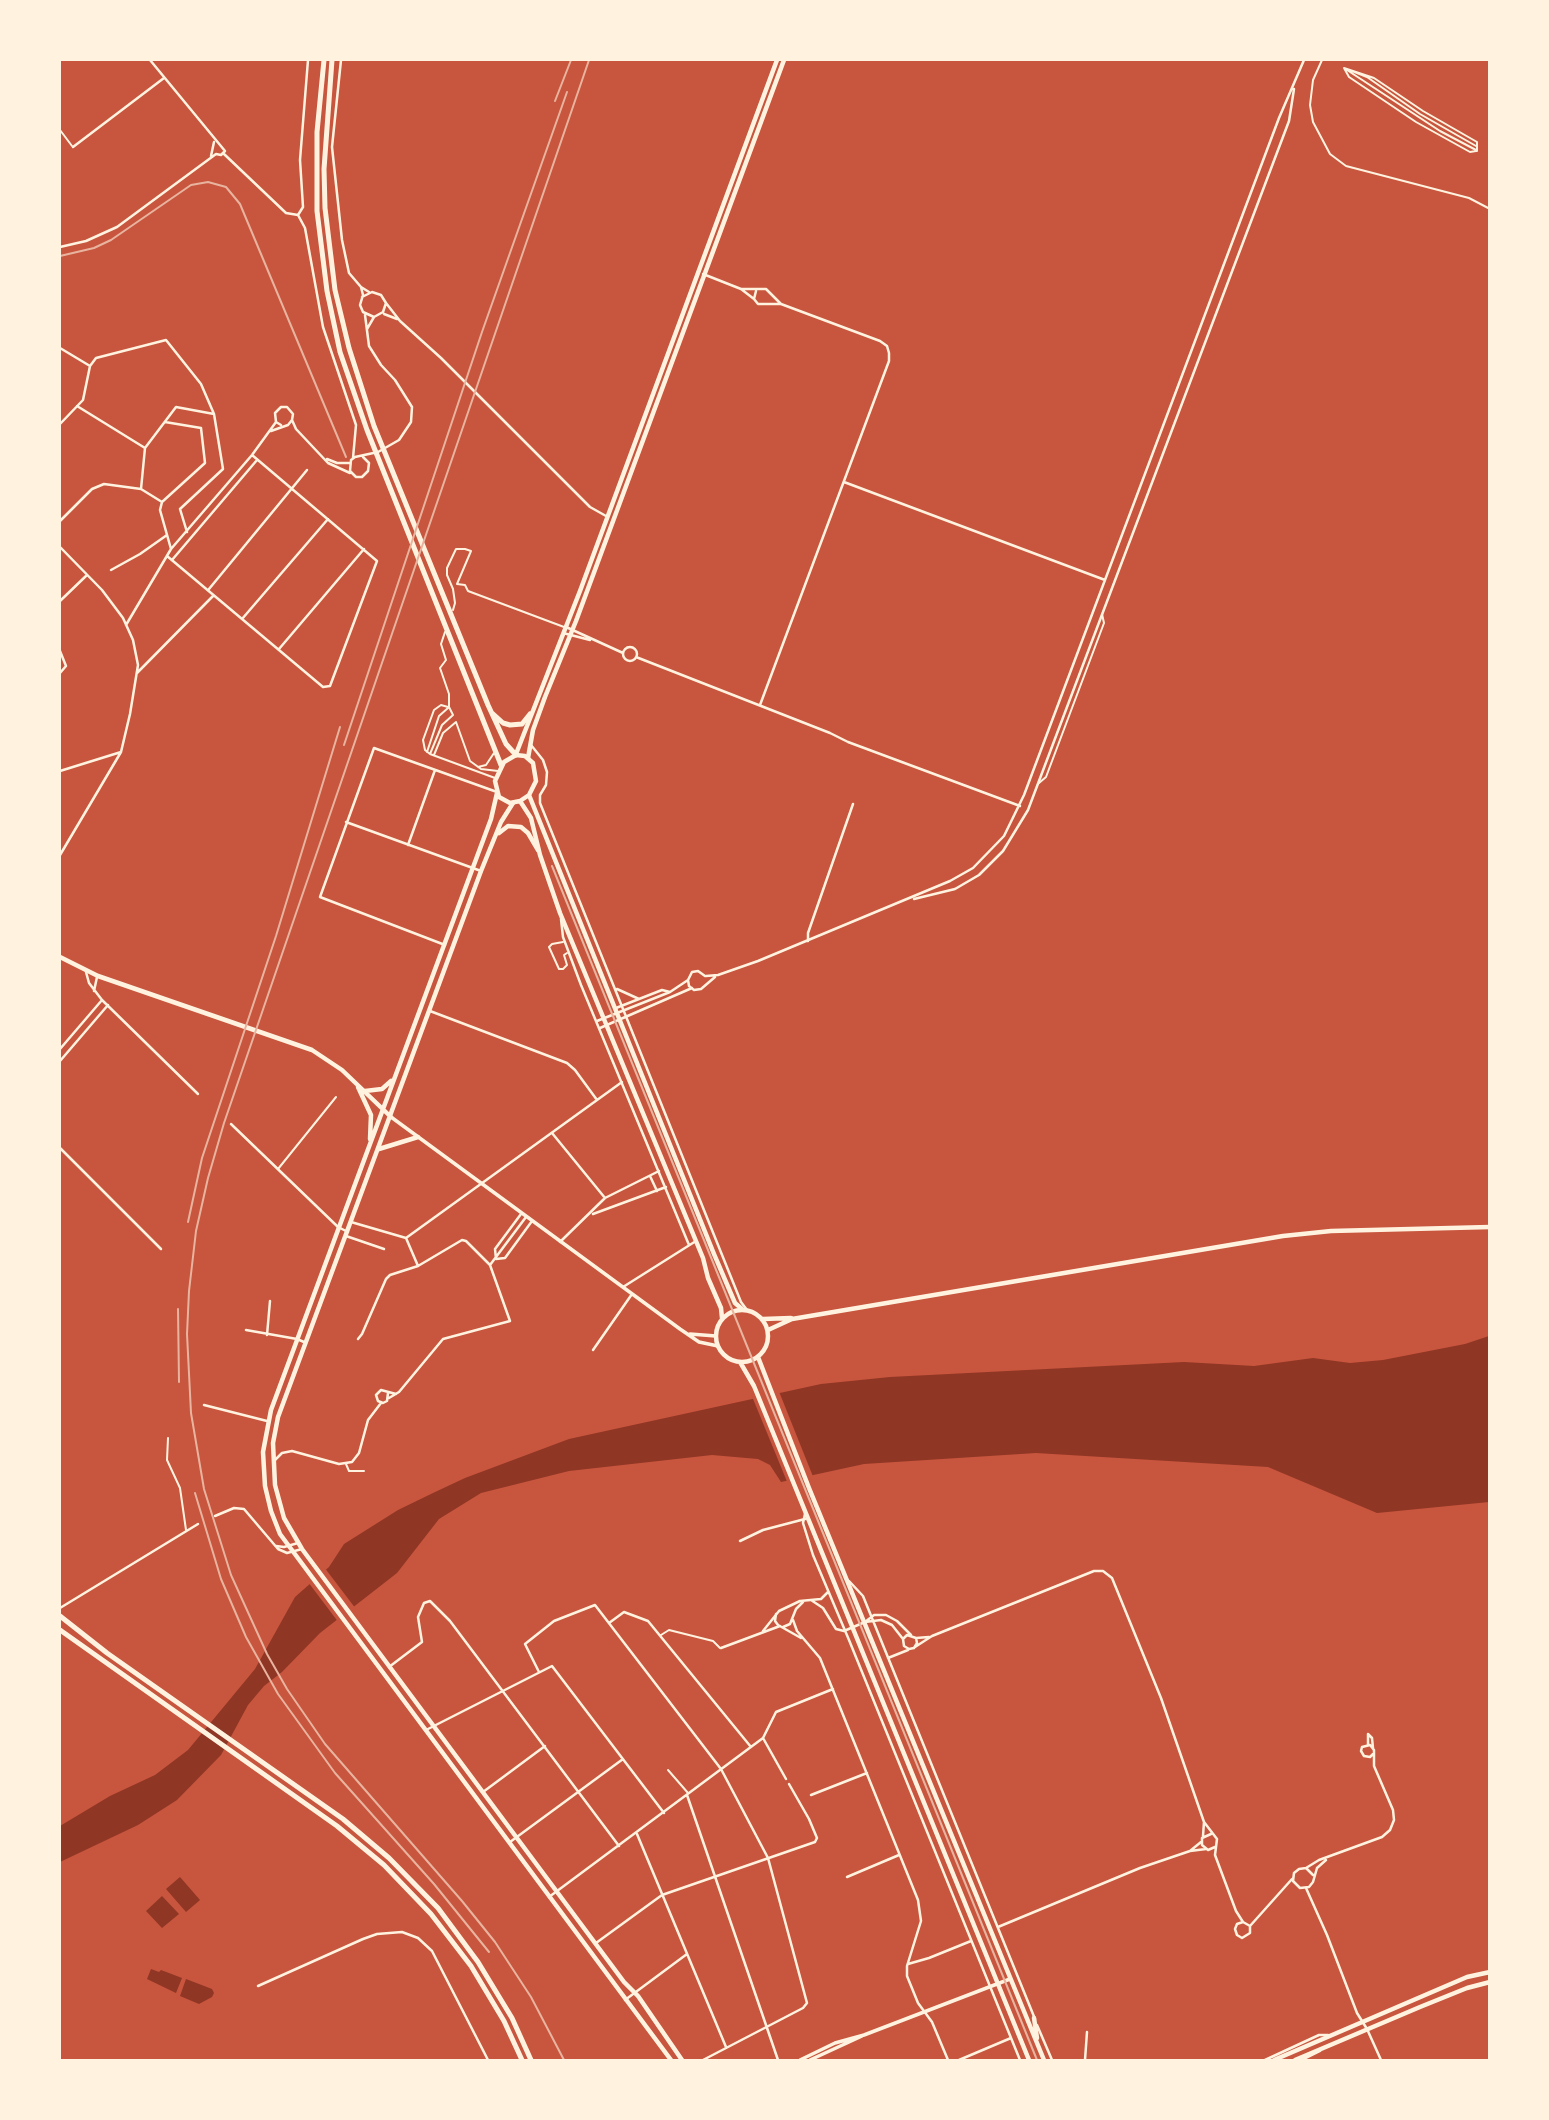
<!DOCTYPE html>
<style>
body{margin:0}
#map{position:relative;width:1549px;height:2120px;overflow:hidden;background:#c8553d;font-family:"Public Sans",sans-serif}
canvas{display:block}
.frame{position:absolute;inset:0;border:61px solid #fff3e0;pointer-events:none}
</style>
<div id="map">
<canvas width="1549" height="2120"></canvas>
<div class="frame"></div>
</div>
<script>
const g = document.querySelector('canvas').getContext('2d');
g.lineJoin = 'round';
function fill(path, color) { g.fillStyle = color; g.fill(path, 'evenodd'); }
const toPath = rows => new Path2D(rows.map(r => 'M' + r).join(''));
function stroke(path, color, width, dash) { g.strokeStyle = color; g.lineWidth = width; g.lineCap = dash ? 'butt' : 'round'; g.setLineDash(dash || []); g.stroke(path); }
fill(toPath([
 [1489,1336,1489,1502,1377,1513,1268,1467,1036,1453,864,1464,781,1482,770,1465,758,1459,712,1455,569,1471,481,1493,439,1519,397,1573,320,1633,282,1672,264,1686,248,1705,221,1755,177,1800,138,1825,60,1862,60,1826,110,1796,155,1775,188,1750,255,1669,295,1597,329,1567,344,1544,398,1510,433,1493,465,1478,569,1439,821,1384,890,1377,1184,1362,1254,1366,1313,1358,1350,1363,1383,1360,1465,1344],
 [180,1877,200,1900,186,1912,166,1889],
 [162,1896,179,1914,162,1928,146,1911],
 [151,1969,159,1972,161,1970,182,1978,176,1993,147,1979],
 [186,1979,212,1989,214,1993,212,1997,199,2004,180,1996]
]), '#8f3625');
fill(toPath([
 [778,1389,814,1479,788,1484,751,1394],
 [324,1567,356,1609,339,1623,308,1582]
]), '#c8553d');
stroke(toPath([
 [1322,60,1313,80,1310,105,1313,122,1330,154,1346,166,1469,198,1490,209],
 [1344,68,1374,78,1423,111,1477,142,1477,151],
 [1344,68,1349,77,1416,122,1470,152,1476,151],
 [1347,70,1440,131,1476,150],
 [1352,71,1367,77,1420,114,1476,146],
 [453,610,455,603,453,589,447,575,447,568,456,549,465,549,471,551,457,584,465,585,468,591,564,627],
 [448,707,441,705,434,710,423,740,425,750,430,754,495,778],
 [427,752,439,716,448,708],
 [430,754,442,725,453,715,449,707,449,694,440,668,446,660,441,644,445,632],
 [434,755,443,733,456,722,470,761,481,769,498,771],
 [478,767,486,765,494,753],
 [1039,783,1046,777,1104,623,1102,614],
 [563,942,552,944,549,947,559,969,563,969,567,965,564,955,567,953],
 [278,1169,336,1097],
 [168,1438,167,1460,180,1488,186,1530],
 [346,1464,349,1471,364,1471],
 [668,1770,688,1793]
]), '#fff3e0', 2);
stroke(toPath([
 [60,130,72,146],
 [661,1635,669,1630,713,1641,720,1648]
]), '#fff3e0', 2);
stroke(toPath([
 [341,60,332,147,342,240,349,273,361,287,369,292],
 [73,147,164,78],
 [224,154,286,213,298,215],
 [211,156,214,142],
 [298,215,305,228,323,327,356,425,353,458],
 [298,215,303,207,300,160,308,60],
 [60,247,86,241,117,227,216,154,221,155,225,151,150,60],
 [703,274,741,289,766,289,781,304,880,341,887,346,889,353,889,361,760,705],
 [361,287,363,295,360,305,363,312,374,317,383,312,386,303,381,295,372,292,362,297],
 [741,289,754,299],
 [756,291,754,299,758,304,781,304],
 [386,303,400,321,441,358,590,507,606,516],
 [384,314,397,319],
 [367,329,374,317],
 [60,348,90,366],
 [77,406,145,448,141,489],
 [292,420,296,429,328,463,350,473],
 [165,422,201,428,205,463,162,502,160,510,171,549],
 [60,424,83,400,90,366,96,358,166,340,201,384,214,414,223,469,180,509,187,532],
 [271,431,288,425,292,420,293,414,287,407,281,407,275,413,276,422,281,425],
 [145,448,176,407,214,414],
 [363,457,369,463,368,471,362,477,356,477,350,471,351,460,355,457,378,452,399,440,411,422,412,407,395,380,381,365,369,346,365,315],
 [327,459,337,463,349,463],
 [844,482,1105,580],
 [60,521,92,489,104,484,141,489,162,502],
 [60,547,102,590,123,618,133,640,138,665,130,714,121,752,60,855],
 [167,556,323,687,330,686,377,561,252,455],
 [172,560,257,460],
 [111,570,140,554,167,535],
 [209,589,307,470],
 [60,601,87,575],
 [242,619,328,519],
 [126,625,171,549,252,455,276,422],
 [566,627,623,653],
 [563,633,590,640],
 '623 654a7 7 0 1 1 14 0a7 7 0 1 1-14 0Z',
 [279,649,364,549],
 [60,651,66,666,60,673],
 [636,657,830,733,848,742,1020,806],
 [137,673,213,596],
 [531,745,543,760,547,772,546,785,540,795,540,803,741,1302,747,1310],
 [60,771,121,752],
 [346,822,481,871],
 [408,845,435,770],
 [914,899,955,889,979,875,1003,851,1028,810,1289,121,1294,89],
 [561,919,563,937,581,985,689,1245],
 [808,941,808,933,853,804],
 [445,945,320,897,374,748,497,792],
 [86,972,89,983,102,1000,198,1094],
 [705,976,698,971,692,972,688,980,689,986,694,990,701,989,715,977],
 [706,976,718,975,758,961,950,881,973,868,1004,836,1024,795,1279,118,1304,60],
 [617,989,639,999],
 [94,991,97,977],
 [616,1008,662,990,670,992],
 [430,1011,567,1063,575,1070,597,1100],
 [597,1021,670,992,688,980],
 [600,1028,692,988],
 [60,1049,102,1000],
 [60,1061,108,1005],
 [231,1124,338,1227,348,1232],
 [552,1133,605,1198],
 [60,1148,161,1249],
 [650,1176,657,1191],
 [521,1214,495,1249,496,1259,505,1258,532,1221],
 [593,1214,666,1187],
 [351,1222,406,1238,622,1082],
 [346,1236,384,1249],
 [406,1238,418,1266],
 [560,1242,605,1198,659,1171],
 [490,1265,526,1217],
 [623,1287,696,1241],
 [246,1330,297,1339,304,1342],
 [267,1335,270,1301],
 [358,1339,362,1334,386,1279,390,1275,418,1266,462,1240,466,1241,490,1265,510,1321,443,1339,399,1392,389,1398],
 [593,1350,632,1294],
 [388,1393,387,1401,383,1403,378,1401,376,1395,381,1390,396,1394],
 [204,1405,267,1421],
 [275,1460,282,1453,292,1451,339,1464,352,1462,359,1453,368,1420,381,1403],
 [805,1514,803,1523,813,1555,849,1640,1020,2060],
 [215,1516,234,1508,244,1509,278,1549,287,1553,302,1549],
 [740,1541,763,1530,805,1519],
 [276,1546,284,1547,298,1543],
 [849,1581,863,1596,1035,2019],
 [811,1600,823,1608,836,1629,844,1631,865,1622,881,1620,892,1625,903,1639],
 [60,1608,198,1524],
 [776,1614,775,1621,778,1625,801,1638],
 [793,1620,797,1631,820,1658,918,1900,921,1921,907,1966,907,1976,918,2003,932,2022,948,2060],
 [865,1622,874,1615,886,1615,897,1621,911,1635],
 [609,1623,624,1612,648,1621,751,1747],
 [783,1627,790,1624,796,1609,803,1602],
 [763,1631,779,1611,800,1601,821,1599,828,1592],
 [916,1638,917,1643,914,1648,909,1649,904,1646,903,1639,907,1635,916,1638,929,1637],
 [915,1647,932,1636,1094,1571,1103,1571,1112,1578,1161,1698,1204,1822,1217,1839,1215,1855,1236,1911,1243,1922,1250,1926,1250,1933,1242,1938,1237,1935,1235,1929,1237,1924,1243,1922],
 [721,1648,780,1626],
 [888,1658,908,1650],
 [389,1667,422,1642,418,1617,424,1603,430,1601,450,1621,619,1846],
 [539,1672,525,1644,554,1621,595,1605,721,1769,768,1858,807,2003,803,2008,703,2060],
 [426,1730,552,1666,664,1813],
 [763,1738,786,1779],
 [1368,1745,1368,1734,1372,1738,1373,1748],
 [483,1792,545,1746],
 [687,1795,778,2060],
 [811,1795,867,1773],
 [637,1834,726,2047],
 [1211,1834,1202,1838,1202,1845,1208,1850,1215,1847],
 [1203,1836,1204,1822],
 [510,1842,623,1759],
 [1190,1851,1201,1842],
 [1306,1868,1319,1860,1382,1837,1390,1830,1394,1820,1393,1810,1374,1766,1374,1750,1370,1745,1362,1747,1361,1751,1364,1756,1370,1757,1373,1754],
 [1313,1875,1306,1868,1299,1869,1294,1873,1293,1881,1300,1888,1309,1887,1313,1882,1317,1868,1326,1860],
 [847,1877,899,1855],
 [1306,1888,1327,1935,1357,2013,1367,2029,1381,2060],
 [549,1897,763,1738,776,1712,833,1689],
 [1250,1926,1292,1879],
 [998,1927,1140,1868,1190,1851,1206,1849],
 [596,1943,662,1895,815,1842,817,1838,809,1819,789,1784],
 [908,1964,929,1958,971,1941],
 [258,1986,363,1939,377,1934,402,1932,418,1938,432,1951,488,2060],
 [625,2000,687,1954],
 [1037,2025,1052,2060],
 [959,2060,1011,2038],
 [1085,2060,1087,2032],
 [1265,2060,1319,2035,1328,2035],
 [1302,2060,1320,2051]
]), '#fff3e0', 2.5);
stroke(toPath([
 [391,1117,680,1329,699,1342,718,1346],
 [690,1334,716,1336],
 [800,2060,835,2043,864,2035,1010,1979],
 [810,2060,862,2036]
]), '#fff3e0', 3.5);
stroke(toPath([
 [516,754,580,591,777,60],
 [528,758,533,730,545,697,576,621,784,60],
 [497,793,491,819,271,1410,263,1452,265,1486,271,1511,280,1534,671,2060],
 [513,803,501,822,481,871,278,1417,273,1443,275,1485,284,1518,302,1549,624,1982,638,1996,682,2060],
 [499,833,508,826,521,827,528,833,538,850],
 [60,957,98,976,312,1050,342,1070,391,1117],
 [358,1087,371,1115,370,1139],
 [365,1091,382,1089,391,1081],
 [379,1149,418,1137],
 [1274,2060,1467,1977,1490,1972],
 [1295,2060,1420,2007,1467,1988,1490,1982]
]), '#fff3e0', 4.5);
stroke(toPath([
 [516,755,525,756,533,763,536,781,529,795,520,801,510,803,499,797,495,781,504,762,516,755],
 [529,795,714,1254,735,1303,742,1309],
 [520,801,531,818,540,855,560,913,703,1258,708,1278,721,1308,722,1318],
 '716 1336a26 26 0 1 1 52 0a26 26 0 1 1-52 0Z',
 [763,1319,791,1318],
 [768,1330,792,1319,1283,1236,1331,1231,1490,1227],
 [758,1357,809,1488,1044,2060],
 [740,1362,754,1386,1029,2060],
 [1034,2018,1037,2038]
]), '#fff3e0', 4.5);
stroke(toPath([
 [324,60,317,132,317,211,327,291,340,352,367,430,501,765],
 [332,60,324,169,325,208,335,290,349,348,374,426,488,705,506,744,516,755],
 [492,713,503,723,510,725,522,724,530,714],
 [60,1616,107,1653,343,1819,389,1858,438,1908,478,1962,512,2018,531,2060],
 [60,1630,337,1826,384,1865,431,1914,471,1966,504,2021,522,2060]
]), '#fff3e0', 5);
stroke(toPath([
 [60,256,94,248,111,240,191,185,208,182,226,187,240,204,346,457],
 [552,866,1037,2060]
]), '#e9b49f', 2);
stroke(toPath([
 [555,101,571,60],
 [344,745,482,332,567,92],
 [188,1222,202,1158,276,936,340,727],
 [178,1309,179,1382],
 [195,1493,221,1579,246,1637,278,1694,335,1773,434,1884,489,1952],
 [564,2060,531,1997,495,1942,462,1901,325,1744,287,1689,267,1654,231,1575,204,1489,191,1413,187,1334,189,1291,196,1231,208,1178,224,1123,589,60]
]), '#e9b49f', 2);
</script>
